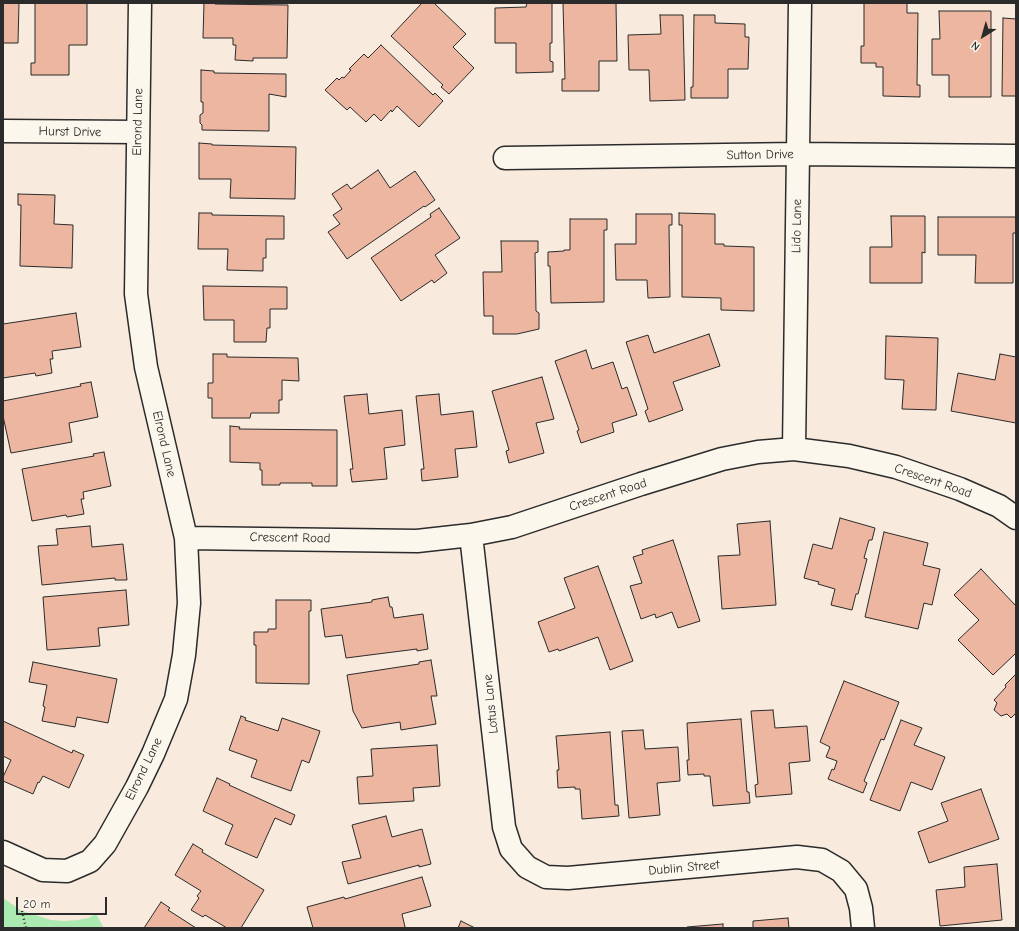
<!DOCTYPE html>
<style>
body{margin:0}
#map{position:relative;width:1019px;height:931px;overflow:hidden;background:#f8eadd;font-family:"Comic Neue",sans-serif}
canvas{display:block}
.frame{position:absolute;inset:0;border:4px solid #2b2b2b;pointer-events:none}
.north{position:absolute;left:963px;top:16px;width:40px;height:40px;-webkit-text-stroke:3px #fbf7ec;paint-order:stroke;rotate:217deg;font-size:11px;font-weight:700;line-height:16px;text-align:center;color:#2b2b2b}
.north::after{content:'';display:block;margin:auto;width:14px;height:18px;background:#2b2b2b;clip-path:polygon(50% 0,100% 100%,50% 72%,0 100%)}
.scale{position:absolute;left:16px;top:897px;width:91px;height:18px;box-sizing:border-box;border:2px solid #2b2b2b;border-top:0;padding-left:5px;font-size:12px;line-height:14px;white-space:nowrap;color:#2b2b2b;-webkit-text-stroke:3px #fbf7ec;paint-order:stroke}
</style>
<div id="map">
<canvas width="1019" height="931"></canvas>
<div class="frame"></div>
<div class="north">N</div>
<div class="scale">20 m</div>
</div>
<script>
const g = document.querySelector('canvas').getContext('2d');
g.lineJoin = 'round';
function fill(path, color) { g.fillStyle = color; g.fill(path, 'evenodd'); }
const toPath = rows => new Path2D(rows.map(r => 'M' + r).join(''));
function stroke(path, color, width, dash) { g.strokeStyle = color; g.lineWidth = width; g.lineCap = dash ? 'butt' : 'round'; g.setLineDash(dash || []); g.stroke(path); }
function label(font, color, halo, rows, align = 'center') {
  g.font = font + ' "Comic Neue",sans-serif'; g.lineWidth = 4; g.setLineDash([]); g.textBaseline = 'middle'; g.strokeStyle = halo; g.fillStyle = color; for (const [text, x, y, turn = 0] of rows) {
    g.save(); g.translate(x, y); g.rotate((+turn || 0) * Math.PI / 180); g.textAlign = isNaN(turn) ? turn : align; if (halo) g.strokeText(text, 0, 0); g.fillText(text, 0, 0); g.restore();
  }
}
fill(toPath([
 [3,898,22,911,51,920,64,921,78,920,88,918,96,914,104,928,3,928]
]), '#abeab1');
const building = toPath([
 [3,3,19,3,18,43,3,43,3,3],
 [35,3,87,3,87,45,69,45,69,75,31,75,31,63,35,63,35,3],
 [204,3,215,3,215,4,288,5,287,58,253,58,253,61,235,60,236,45,233,45,233,38,203,38,204,3],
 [422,3,434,3,466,34,453,47,474,68,449,94,441,87,443,85,391,36,422,3],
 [527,3,552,3,552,43,550,43,550,61,553,62,553,72,516,73,516,43,495,43,495,8,526,7,527,3],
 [563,3,616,3,617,61,599,61,599,91,562,91,562,79,565,79,563,3],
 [864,3,907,3,907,13,918,13,917,85,920,85,920,97,883,96,883,67,876,67,876,63,861,63,861,46,864,46,864,3],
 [939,11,991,11,991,97,949,97,949,75,932,75,932,39,940,39,939,11],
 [660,15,683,15,685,100,650,101,649,70,629,70,628,35,661,34,660,15],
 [694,15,715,15,715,23,745,24,745,37,749,37,748,69,728,69,728,98,691,98,691,87,693,87,694,15],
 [1003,18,1016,19,1016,96,1002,96,1003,18],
 [381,45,433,95,435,93,443,101,419,127,397,106,392,112,391,110,381,121,374,114,366,122,350,107,347,110,325,90,337,78,339,80,342,77,344,78,351,70,349,69,364,54,368,58,381,45],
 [201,70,214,71,214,73,286,74,286,97,269,94,269,131,202,130,202,125,200,123,200,115,203,113,203,102,201,102,201,70],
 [199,143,212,144,212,145,296,147,295,199,230,198,231,179,199,179,199,143],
 [378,170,390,188,415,171,435,200,425,207,424,206,347,259,328,232,340,224,333,215,342,209,332,194,347,184,351,189,378,170],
 [18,194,55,195,54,224,73,225,72,268,20,266,21,205,18,205,18,194],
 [439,208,460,238,435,255,447,273,434,283,432,280,401,301,371,258,431,217,430,214,439,208],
 [199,213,212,213,212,215,284,216,284,239,266,239,266,258,263,258,263,271,227,270,228,249,198,249,199,213],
 [679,213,715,214,715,244,724,244,724,246,754,247,754,311,721,310,721,298,682,297,682,225,679,225,679,213],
 [636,214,672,214,672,225,669,225,670,297,648,298,647,280,616,280,615,244,636,244,636,214],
 [891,216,925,216,925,253,922,252,922,283,870,283,870,247,892,247,891,216],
 [938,217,1016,217,1016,233,1013,233,1013,283,975,283,976,255,938,255,938,217],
 [570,219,607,219,607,230,604,230,604,302,551,303,550,266,548,266,548,252,564,251,564,250,570,250,570,219],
 [501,241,538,241,538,252,535,253,536,311,539,313,539,329,517,334,493,334,493,316,484,316,483,272,502,272,501,241],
 [203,286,287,287,287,309,270,309,270,328,267,328,266,342,234,342,234,320,204,320,203,286],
 [76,313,81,347,52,351,53,359,50,359,52,373,36,376,35,373,3,378,3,324,76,313],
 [709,334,720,366,673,382,683,410,649,422,645,411,648,409,626,342,648,335,654,353,709,334],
 [886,336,938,338,936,410,902,409,904,380,885,379,886,336],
 [586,350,592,369,613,362,622,389,627,387,637,415,612,423,614,432,581,443,577,431,579,430,555,361,586,350],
 [213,354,227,354,227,357,298,358,299,381,282,380,282,400,279,400,279,413,251,413,250,418,212,418,212,398,208,398,208,383,213,383,213,354],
 [1000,354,1016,357,1016,423,951,411,958,373,995,380,1000,354],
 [542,377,554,419,536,423,544,453,509,463,506,451,509,450,492,391,542,377],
 [91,382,98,417,69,423,72,442,11,453,3,416,3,401,81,386,80,384,91,382],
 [367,394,369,414,402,410,405,445,384,448,387,479,352,482,350,469,353,469,344,396,367,394],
 [439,394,441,415,473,411,477,447,455,449,458,477,422,481,421,469,424,469,416,396,439,394],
 [230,426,240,427,239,429,337,430,337,486,312,486,312,483,280,483,280,485,262,485,262,470,260,470,260,463,230,462,230,426],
 [104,452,111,486,83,492,84,499,81,499,84,514,67,517,66,515,32,521,22,469,94,456,93,454,104,452],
 [840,518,875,528,872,540,869,540,864,558,867,559,858,594,856,594,852,610,831,605,835,589,818,584,819,582,804,578,813,544,832,549,840,518],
 [770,521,776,605,722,609,718,556,740,555,737,524,770,521],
 [90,526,92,547,123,544,127,580,115,580,115,578,42,585,38,546,58,545,56,529,90,526],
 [884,532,928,543,923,565,940,569,932,605,924,603,918,629,865,617,884,532],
 [673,540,700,621,678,628,672,612,656,618,655,614,641,619,630,586,642,583,633,557,643,554,642,550,673,540],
 [598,566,633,661,610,670,598,637,559,651,558,649,549,652,538,622,575,608,564,578,598,566],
 [981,569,1016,606,1016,653,993,675,958,640,979,620,954,595,981,569],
 [126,590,129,625,98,628,100,646,47,650,43,597,126,590],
 [388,597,390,607,392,607,394,618,423,614,428,649,417,651,417,649,346,658,342,635,325,637,321,609,372,602,372,600,388,597],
 [276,600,311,600,311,611,309,611,309,684,256,683,256,645,254,645,254,632,268,632,268,629,276,629,276,600],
 [431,660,437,696,431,696,436,724,401,730,400,722,362,728,353,711,347,675,419,664,419,662,431,660],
 [33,662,117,679,108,723,77,717,75,727,42,721,45,707,43,706,47,685,29,682,33,662],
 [1016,674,1016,713,1011,718,1007,714,1001,716,994,710,997,703,994,700,1006,687,1005,685,1016,674],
 [844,681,899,702,884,740,881,739,864,781,867,783,863,793,828,779,832,769,834,770,837,761,826,757,830,747,820,742,844,681],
 [773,710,775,728,807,726,810,761,789,763,792,794,756,797,755,785,758,784,751,711,773,710],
 [241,716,246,718,245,720,278,731,282,718,320,731,309,763,302,760,291,791,251,777,257,760,229,750,241,716],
 [741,719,747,792,749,792,750,803,713,806,710,776,704,776,704,774,688,775,687,760,689,760,687,723,741,719],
 [901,720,922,728,914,745,945,757,932,790,911,782,900,811,870,800,901,720],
 [3,721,72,753,73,750,84,755,69,788,43,776,39,783,38,782,33,794,3,781,3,777,11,760,3,756,3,721],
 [643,730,645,749,678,747,680,781,657,783,660,815,629,818,622,731,643,730],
 [610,732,615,805,618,805,619,816,582,819,580,789,575,789,575,787,558,788,557,770,559,770,556,736,610,732],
 [437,745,440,786,413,788,414,801,359,804,357,777,373,776,371,749,437,745],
 [217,778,230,784,229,785,295,815,291,825,275,818,257,858,225,844,233,825,203,811,217,778],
 [981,789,999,839,929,863,918,832,948,821,941,803,981,789],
 [386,816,392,837,422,829,431,864,419,867,419,865,348,884,342,862,361,858,352,825,386,816],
 [193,844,203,850,202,852,264,890,241,928,227,928,205,915,203,917,191,910,199,898,197,896,201,891,175,875,193,844],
 [997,864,1002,920,940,926,936,890,965,887,964,867,997,864],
 [422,877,431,906,402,914,405,927,403,928,313,928,307,907,344,897,345,899,422,877],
 [161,902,170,908,168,910,196,928,144,928,161,902],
 [788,918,789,928,753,928,753,921,788,918],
 [461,921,475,928,458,928,461,921],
 [723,924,723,928,687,928,687,927,723,924]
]);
fill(building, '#ecb6a0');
stroke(building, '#2b2b2b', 1);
const street = toPath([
 [3,131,137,132],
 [505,158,798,154,1016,156],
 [794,449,800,3],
 [471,535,504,827,511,849,527,867,546,877,568,878,797,857,822,860,841,871,856,889,861,908,863,928],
 [186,538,417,541,471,535,512,527,641,484,722,459,758,452,794,449,849,456,896,467,960,489,999,506,1016,518],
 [3,852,43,870,67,871,90,861,105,844,137,787,153,754,176,699,184,655,189,603,186,538,146,367,136,294,140,3]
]);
stroke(street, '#2b2b2b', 25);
stroke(toPath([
 [22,911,26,928]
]), '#2b2b2b', 2.5, [1, 3]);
stroke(street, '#fbf7ec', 22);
label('13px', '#2b2b2b', '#fbf7ec', [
 ["Elrond Lane",138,122,-89],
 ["Hurst Drive",70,132,1],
 ["Sutton Drive",760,155,-1],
 ["Lido Lane",797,226,-89],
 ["Elrond Lane",164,444,77],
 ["Crescent Road",933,481,19],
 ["Crescent Road",608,495,-18],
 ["Crescent Road",290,538,1],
 ["Lotus Lane",491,704,-96],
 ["Elrond Lane",144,769,-64],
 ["Dublin Street",684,868,-5]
]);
</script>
